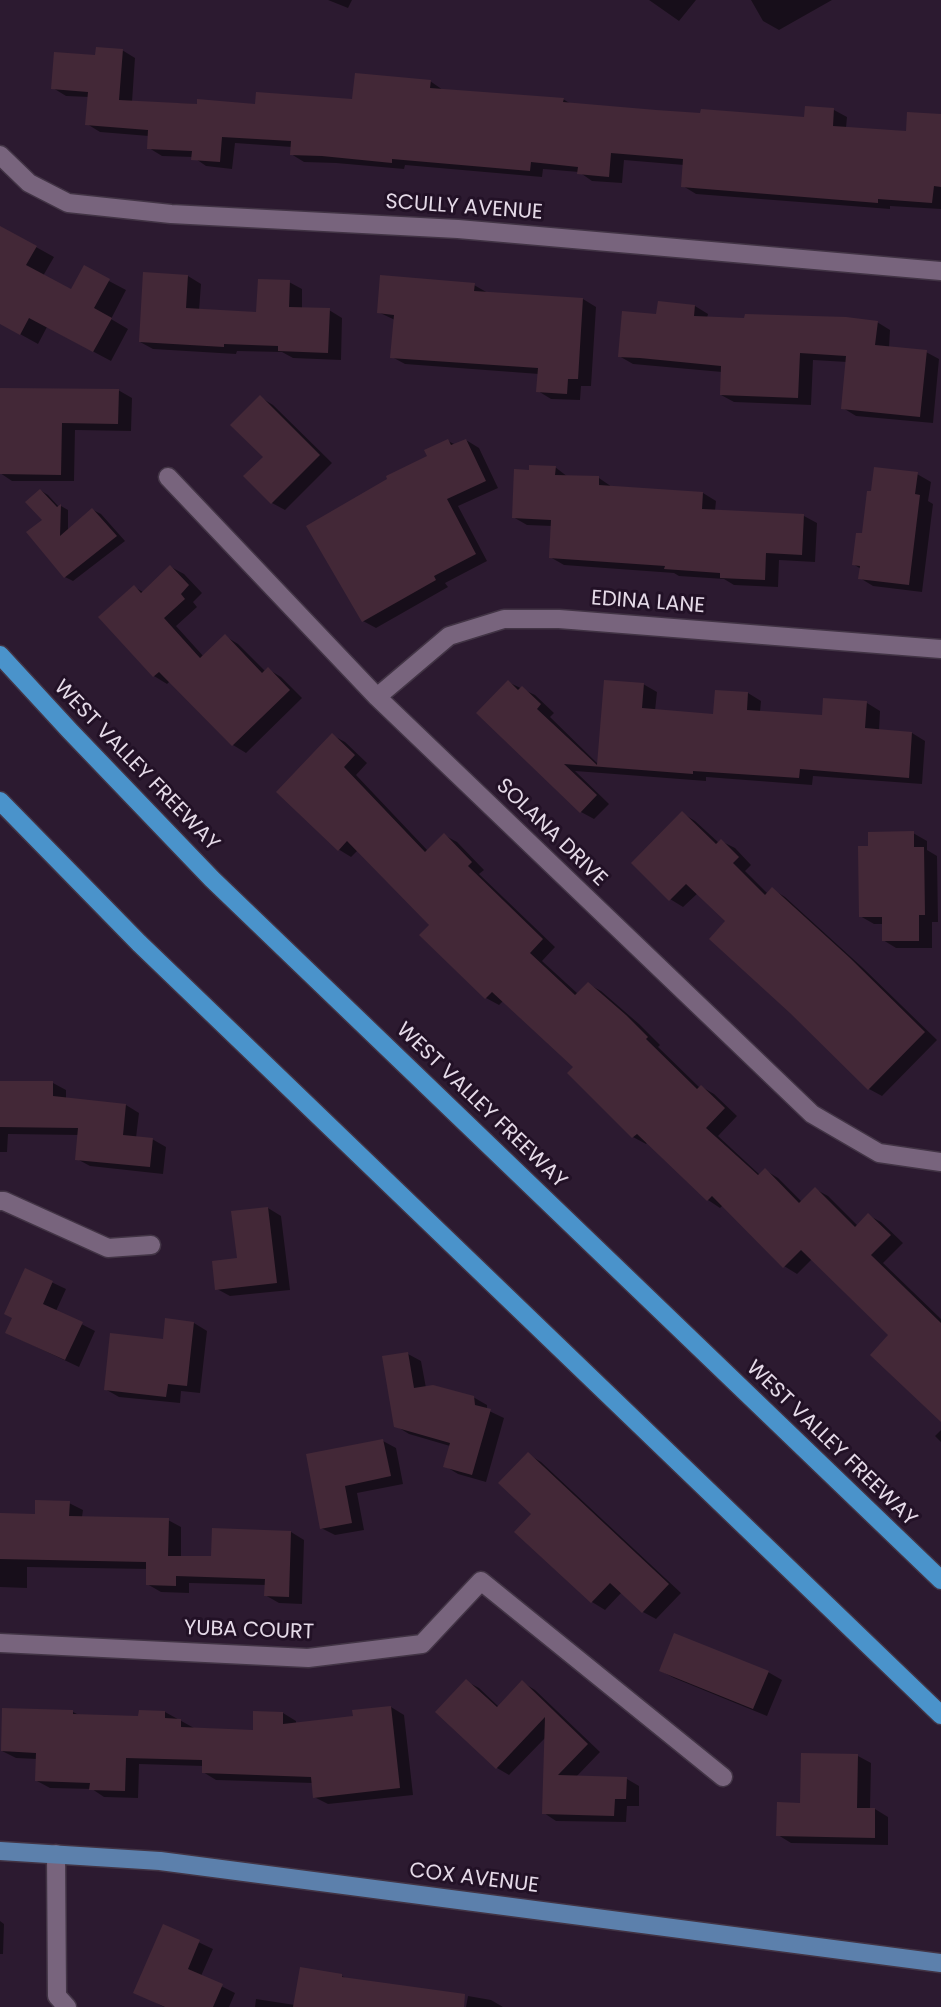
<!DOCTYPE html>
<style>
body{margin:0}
canvas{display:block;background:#2c1a30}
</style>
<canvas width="941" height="2007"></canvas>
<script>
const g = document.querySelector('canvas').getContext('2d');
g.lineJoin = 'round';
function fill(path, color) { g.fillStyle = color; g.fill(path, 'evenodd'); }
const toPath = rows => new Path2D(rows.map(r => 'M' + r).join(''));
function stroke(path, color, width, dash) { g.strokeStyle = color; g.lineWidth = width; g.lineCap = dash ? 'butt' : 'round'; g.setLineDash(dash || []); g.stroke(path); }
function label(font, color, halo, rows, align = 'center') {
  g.font = font + ' Poppins,sans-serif'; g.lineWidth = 6; g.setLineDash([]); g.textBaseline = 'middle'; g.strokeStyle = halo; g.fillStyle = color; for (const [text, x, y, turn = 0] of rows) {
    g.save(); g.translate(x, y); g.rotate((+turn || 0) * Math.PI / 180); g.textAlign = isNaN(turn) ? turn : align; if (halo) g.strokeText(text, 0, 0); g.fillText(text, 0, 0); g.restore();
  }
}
fill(toPath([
 [328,0,352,0,348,8],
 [649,0,696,0,679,21],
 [751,0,832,0,779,30,763,21],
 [122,50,135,58,132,102,257,106,354,101,430,81,443,90,563,99,571,104,656,112,806,119,834,110,847,117,846,128,907,132,941,116,941,209,890,206,890,209,696,194,683,186,684,165,624,160,622,183,592,181,579,172,543,169,542,177,405,165,404,169,336,163,304,162,291,154,292,147,235,143,232,169,206,166,193,157,162,156,149,148,149,136,100,132,87,124,89,97,66,96,53,88,96,56],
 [0,227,54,257,43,276,72,291,109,281,126,290,111,319,128,329,111,361,47,327,38,344,0,323],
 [188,276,201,284,199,311,258,314,289,282,302,289,302,309,329,310,342,318,341,360,293,358,282,352,237,351,236,354,153,349,140,342],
 [474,285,488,293,583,299,596,307,591,386,581,386,580,400,551,399,538,391,539,374,405,364,392,357,395,320,378,312],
 [695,306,708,314,707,318,877,322,890,330,889,348,926,352,939,359,933,423,856,416,843,408,847,362,813,360,811,405,734,402,721,395,722,372,633,364,619,356,658,316],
 [0,389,118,390,132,398,131,431,75,430,74,481,12,481,0,473],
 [260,397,273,405,332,463,285,510,272,503,265,457],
 [466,440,479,448,498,488,458,506,487,561,445,583,448,587,376,628,363,621,429,457,448,441,456,445],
 [555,467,568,477,599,478,612,487,703,493,716,501,715,511,804,516,817,523,815,562,779,560,778,587,734,585,724,579,679,576,674,573,564,565,550,557,552,526,527,525,513,517,531,472],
 [917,474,931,482,928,501,933,504,922,592,873,586,860,578,861,569,853,564,863,535],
 [40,490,48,495,59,507,61,506,68,510,68,531,93,510,101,514,125,541,73,581,65,577,44,520],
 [171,567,184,574,202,593,193,602,197,607,176,626,204,657,225,636,238,644,266,672,268,669,281,677,302,698,246,753,233,745,170,681,167,684,154,676,134,587,143,592],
 [508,682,535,695,554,713,550,717,598,764,643,684,657,692,655,711,715,716,748,693,761,701,760,712,823,717,867,703,880,711,879,731,912,733,925,741,922,784,813,776,812,785,706,777,706,781,575,771,609,804,594,819,581,812],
 [332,735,345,742,367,763,356,775,428,851,444,835,457,842,484,870,479,874,555,947,542,961,578,994,588,984,601,991,639,1024,660,1045,658,1047,700,1088,702,1087,714,1094,737,1116,718,1136,760,1175,765,1170,778,1178,802,1202,815,1189,828,1196,858,1226,868,1215,881,1222,903,1243,883,1263,941,1319,941,1420,890,1335,812,1259,797,1274,784,1266,723,1205,720,1208,708,1200,648,1142,646,1144,633,1137,576,1067,504,1000,499,1005,486,998,421,935,431,925,358,850,351,857,338,849],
 [682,813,695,821,719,843,721,841,735,848,751,865,745,871,768,894,772,889,785,897,863,968,937,1040,882,1096,869,1089,727,921,698,893,683,907,670,899],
 [913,833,927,841,927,850,937,856,938,922,932,922,932,948,896,948,883,940,883,924,874,924,860,916,870,848],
 [0,1082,53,1083,66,1090,66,1099,126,1105,139,1113,136,1138,152,1139,166,1147,163,1174,90,1166,77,1159,79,1135,8,1134,7,1152,0,1152],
 [268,1208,281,1216,290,1290,230,1296,217,1289,239,1260],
 [26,1270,66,1289,56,1311,95,1331,79,1367,7,1333,14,1318],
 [194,1323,207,1331,200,1393,181,1391,180,1403,119,1397,105,1389,164,1341],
 [408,1354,421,1361,426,1388,473,1397,487,1405,487,1410,504,1418,486,1482,458,1474,445,1466,450,1446,409,1434,396,1426],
 [941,1430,941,1442,935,1436],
 [383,1441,396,1448,403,1484,357,1493,364,1530,335,1535,321,1528,307,1455],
 [528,1454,541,1462,681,1593,656,1619,643,1612,622,1592,605,1610,592,1602,516,1532,533,1514],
 [69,1503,83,1510,82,1517,168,1520,181,1527,181,1558,212,1558,291,1532,304,1540,302,1604,279,1603,265,1595,266,1585,189,1583,189,1593,161,1592,147,1584,148,1569,27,1567,27,1588,0,1587,0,1515,36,1516],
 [661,1671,768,1672,782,1680,767,1716,674,1678],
 [466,1681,479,1688,499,1707,522,1682,535,1690,600,1752,576,1777,627,1779,639,1786,639,1806,627,1806,626,1822,556,1821,544,1813,546,1737,509,1775,497,1768],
 [391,1707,404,1715,413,1795,328,1804,314,1797,313,1783,216,1780,203,1772,203,1766,139,1764,138,1798,104,1797,92,1789,50,1788,37,1781,37,1759,16,1758,2,1751,73,1712,79,1715,140,1718,165,1712,194,1728,254,1731,283,1713,296,1721,296,1724,355,1718],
 [803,1754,858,1756,871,1763,870,1809,875,1809,888,1817,888,1845,791,1843,778,1835,801,1805],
 [0,1921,4,1924,3,1954,0,1954],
 [164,1926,213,1949,201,1976,235,1993,229,2007,164,2007,135,1992],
 [342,1976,347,1979,439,2007,255,2007,256,1999,295,2005],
 [468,1996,491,2000,503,2007,466,2007]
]), '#0007');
fill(toPath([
 [96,47,123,49,119,100,197,104,197,99,255,104,256,92,352,99,355,73,431,80,430,88,564,98,563,102,656,110,700,113,701,109,804,117,805,106,834,108,833,126,906,131,907,112,941,114,941,187,934,186,932,203,878,199,878,203,681,187,683,159,611,153,609,177,577,174,578,167,531,162,530,171,392,159,392,163,322,156,290,155,291,141,222,137,220,162,191,160,192,151,147,149,148,130,85,125,88,92,51,89,54,52,95,55],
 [0,226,37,246,26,265,71,289,84,265,110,279,94,308,112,318,93,352,29,318,20,335,0,324],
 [143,272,188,275,186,308,256,312,258,279,290,280,289,307,330,308,328,353,278,351,278,346,224,344,224,347,139,342],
 [380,275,475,283,474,291,583,298,578,379,568,379,567,394,536,392,538,368,390,358,394,315,377,313],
 [658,301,695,305,694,316,744,318,745,314,846,317,878,321,875,345,927,350,920,417,841,409,846,356,800,353,798,398,720,395,721,366,640,358,618,357,622,311,656,314],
 [0,388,119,389,118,424,62,423,61,475,0,474],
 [260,395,320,455,271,504,243,476,263,457,230,425],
 [448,439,451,445,466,439,486,481,447,499,476,554,434,576,436,580,362,622,306,526,387,479,386,476,427,456,424,450],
 [529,465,556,466,555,475,599,476,599,485,703,492,702,509,804,514,802,555,766,553,765,580,720,578,720,573,664,569,665,566,549,558,551,520,512,518,514,469,529,470],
 [874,467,918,472,915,494,920,495,909,585,858,579,860,566,852,565,856,533,862,533,867,491,871,491],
 [40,489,57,507,61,504,60,536,92,508,117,536,64,578,26,532,42,520,25,502],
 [170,565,189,585,181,594,185,599,164,618,200,658,225,634,262,673,268,667,290,690,232,746,159,672,153,677,98,617,134,585,141,593],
 [508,680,518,690,522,686,541,704,537,709,597,765,604,680,644,683,642,708,713,714,715,690,748,692,747,710,822,715,823,698,867,701,865,728,912,732,909,778,800,769,799,778,693,771,693,774,564,764,597,795,580,813,476,713],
 [332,733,355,755,344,767,425,852,444,833,472,862,468,866,543,939,530,953,575,995,588,982,626,1015,648,1037,646,1039,697,1089,701,1085,725,1108,706,1128,758,1175,765,1168,799,1203,815,1187,855,1227,868,1213,891,1235,871,1255,941,1323,941,1422,870,1355,888,1335,801,1250,783,1268,712,1196,707,1201,637,1134,632,1138,567,1073,573,1067,492,992,485,999,419,935,429,925,347,841,338,851,276,792],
 [682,811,716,844,721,839,739,857,733,863,765,895,772,887,850,958,925,1032,868,1090,790,1013,709,939,725,921,686,884,669,901,631,863],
 [914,831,914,847,924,847,925,915,919,915,919,941,882,941,882,917,859,917,858,846,868,846,868,832],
 [0,1081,53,1081,53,1096,126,1104,123,1135,153,1138,150,1167,75,1160,78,1128,0,1127],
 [268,1207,277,1283,215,1290,212,1261,237,1258,231,1211],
 [25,1268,53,1281,43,1304,83,1322,65,1360,5,1333,12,1318,4,1314],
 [165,1318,194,1322,187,1386,168,1384,166,1397,104,1390,110,1333,163,1339],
 [408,1352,414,1388,433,1385,474,1396,475,1405,491,1409,472,1475,443,1467,450,1443,394,1427,382,1356],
 [383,1439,391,1476,345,1486,352,1523,320,1529,306,1454],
 [528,1452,669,1584,642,1613,610,1583,591,1603,514,1532,531,1514,498,1483],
 [35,1500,70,1501,69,1516,169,1518,168,1556,211,1556,212,1528,291,1531,289,1597,264,1596,265,1579,176,1576,176,1586,146,1585,146,1562,0,1559,0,1513,35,1514],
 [674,1633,769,1671,753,1709,659,1671],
 [466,1679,497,1707,522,1680,588,1744,558,1775,627,1777,626,1799,615,1799,614,1816,542,1814,545,1717,496,1769,435,1712],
 [391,1706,400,1788,313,1798,311,1777,202,1773,202,1760,126,1758,125,1791,89,1790,90,1783,35,1781,36,1753,1,1751,2,1708,73,1710,73,1714,138,1716,139,1710,165,1711,165,1718,181,1719,181,1727,253,1730,253,1711,283,1712,283,1724,353,1716,352,1710],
 [801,1753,858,1754,857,1808,875,1808,875,1838,776,1836,777,1802,800,1803],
 [163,1924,200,1940,188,1969,223,1984,213,2007,165,2007,133,1993],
 [300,1967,342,1974,342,1977,465,1994,464,2007,293,2007]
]), '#432837');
const minor = toPath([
 [0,155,29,183,68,203,171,214,458,229,941,271],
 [168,477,377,697,812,1114,879,1153,941,1162],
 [377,697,449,636,504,619,559,619,941,649],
 [0,1201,4,1201,108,1248,151,1245],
 [0,1643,308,1658,422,1644,481,1581,723,1777],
 [56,1854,57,1996,67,2007]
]);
const major = toPath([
 [0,1851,160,1861,941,1963]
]);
const highway = toPath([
 [0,655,70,731,212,879,941,1580],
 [0,801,139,943,941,1715]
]);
stroke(minor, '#423445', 21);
stroke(major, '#423445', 21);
stroke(highway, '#423445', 21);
stroke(minor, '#78647d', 18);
stroke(major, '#5c80ac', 18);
stroke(highway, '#4a93cb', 18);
label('21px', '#e5dae8', '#221126', [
 ["SCULLY AVENUE",464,208,4],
 ["EDINA LANE",648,603,4],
 ["WEST VALLEY FREEWAY",136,766,46],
 ["SOLANA DRIVE",551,833,44],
 ["WEST VALLEY FREEWAY",481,1106,44],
 ["WEST VALLEY FREEWAY",831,1444,44],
 ["YUBA COURT",249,1631,2],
 ["COX AVENUE",474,1879,7]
]);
</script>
